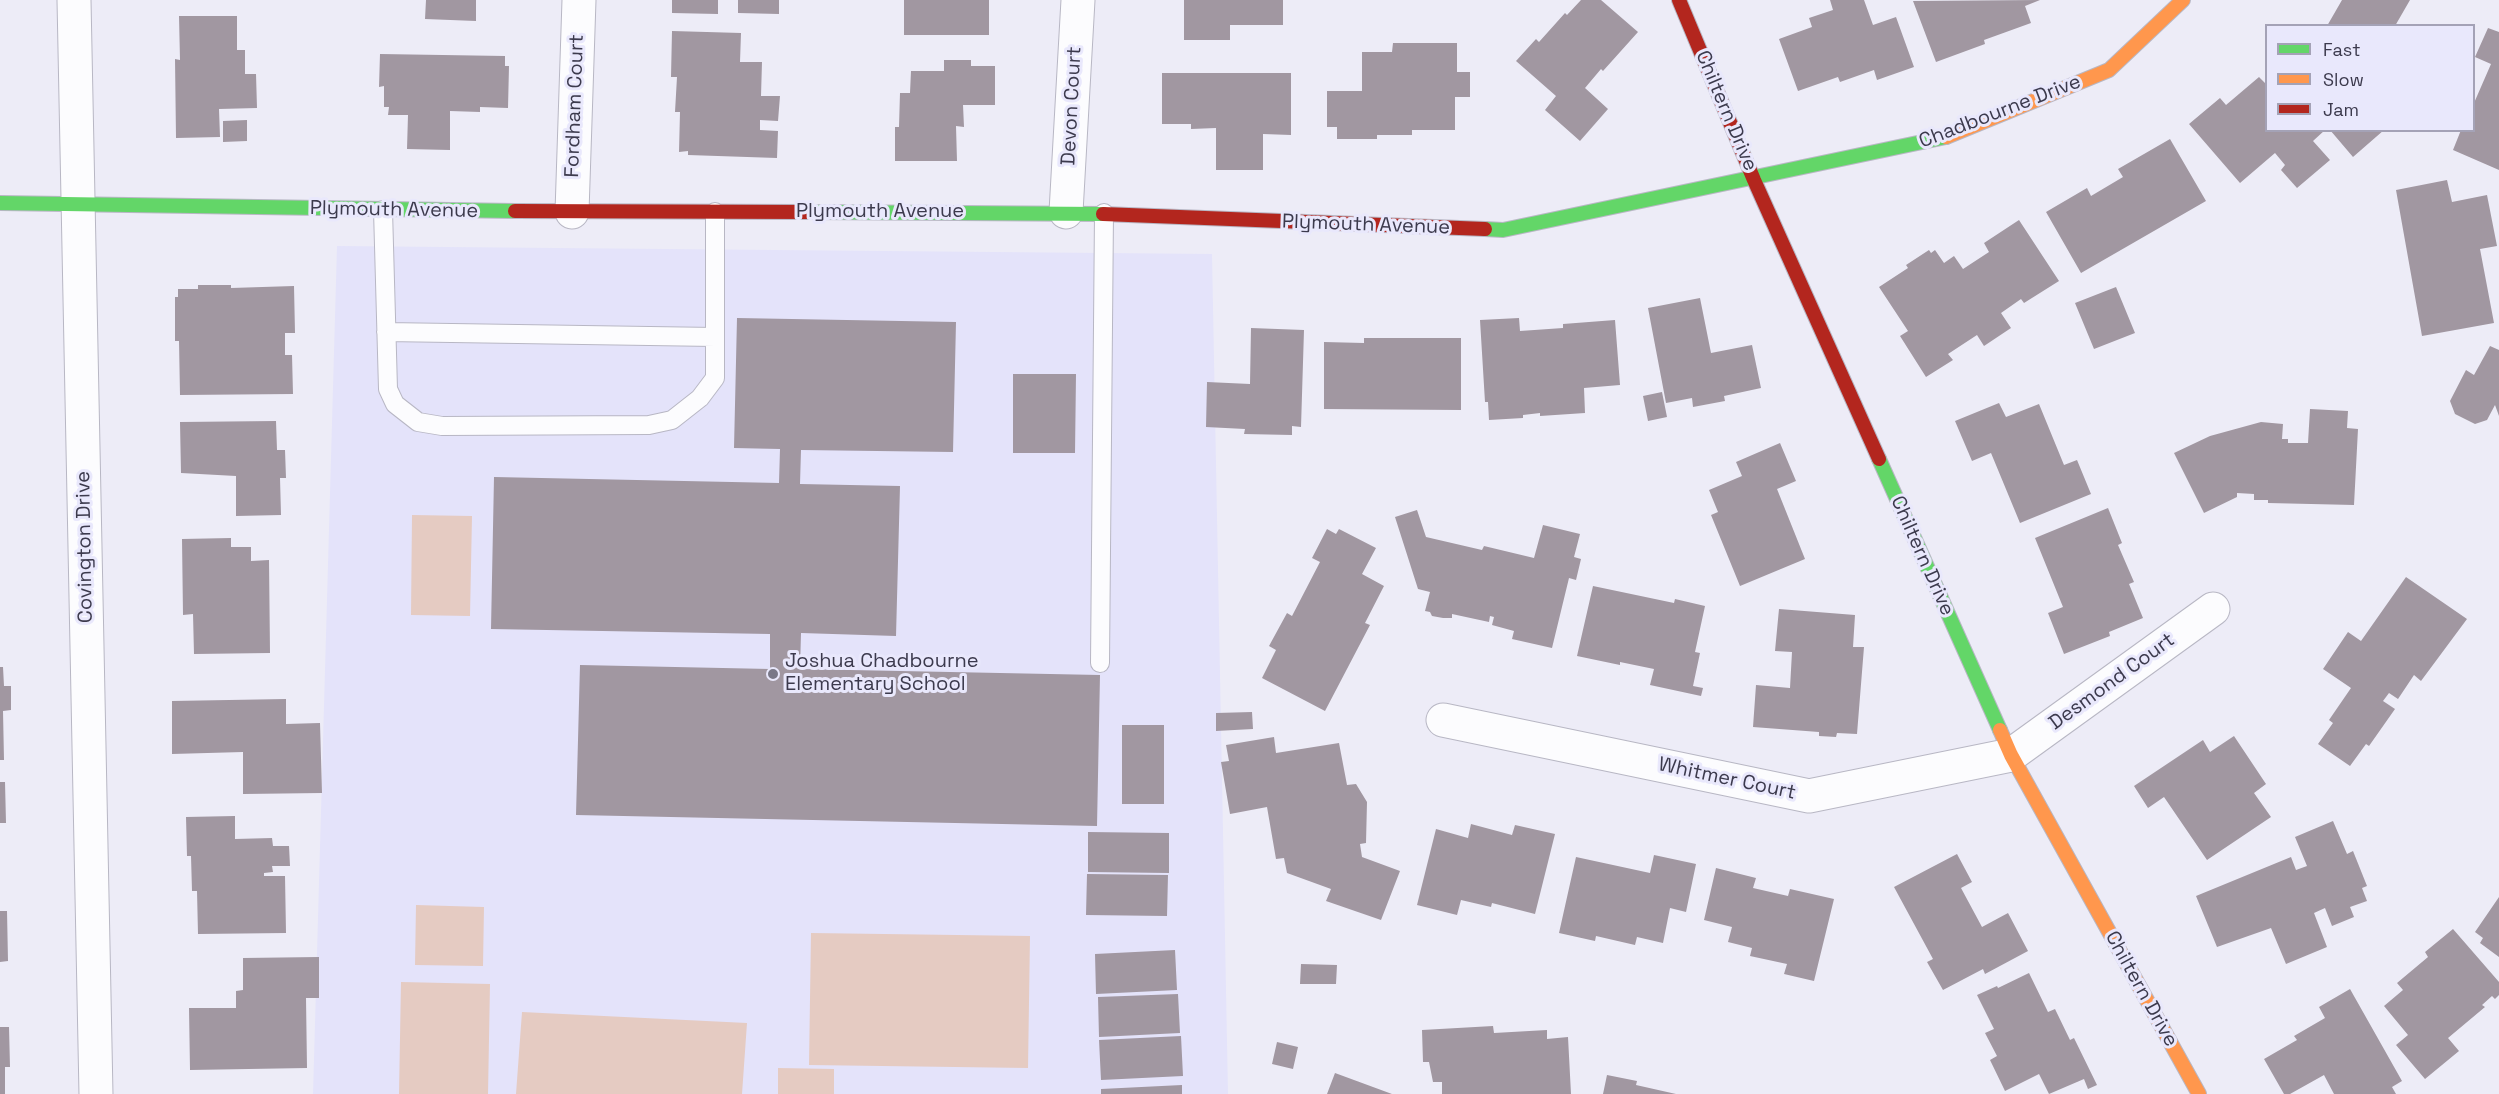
<!DOCTYPE html>
<style>
body{margin:0}
#map{position:relative;width:2499px;height:1094px;overflow:hidden;background:#edecf7;font-family:"Space Grotesk",sans-serif}
canvas{display:block}
.legend{position:absolute;left:2265px;top:24px;width:210px;height:108px;box-sizing:border-box;background:#e9e8fc;border:2px solid #a4a2b6;margin:0;padding:8px 10px;list-style:none;font-size:18px;color:#3c3a4d}
.legend li{display:flex;align-items:center;gap:12px;height:30px}
.legend b{width:30px;border:2px solid #a4a2b6}
</style>
<div id="map">
<canvas width="2499" height="1094"></canvas>
<ul class="legend">
<li><b style="height:8px;background:#63d668"></b>Fast</li>
<li><b style="height:8px;background:#ff974d"></b>Slow</li>
<li><b style="height:8px;background:#b3261e"></b>Jam</li>
</ul>
</div>
<script>
const g = document.querySelector('canvas').getContext('2d');
g.lineJoin = 'round';
function fill(path, color) { g.fillStyle = color; g.fill(path, 'evenodd'); }
const toPath = rows => new Path2D(rows.map(r => 'M' + r).join(''));
function stroke(path, color, width, dash) { g.strokeStyle = color; g.lineWidth = width; g.lineCap = dash ? 'butt' : 'round'; g.setLineDash(dash || []); g.stroke(path); }
function label(font, color, halo, rows, align = 'center') {
  g.font = font + ' "Space Grotesk",sans-serif'; g.lineWidth = 6; g.setLineDash([]); g.textBaseline = 'middle'; g.strokeStyle = halo; g.fillStyle = color; for (const [text, x, y, turn = 0] of rows) {
    g.save(); g.translate(x, y); g.rotate((+turn || 0) * Math.PI / 180); g.textAlign = isNaN(turn) ? turn : align; if (halo) g.strokeText(text, 0, 0); g.fillText(text, 0, 0); g.restore();
  }
}
fill(toPath([
 [337,246,1212,254,1228,1094,313,1094]
]), '#e4e3fa');
fill(toPath([
 [412,515,472,516,470,616,411,615],
 [416,905,484,907,483,966,415,965],
 [811,933,1030,936,1028,1068,809,1065],
 [401,982,490,984,488,1094,399,1094],
 [522,1012,747,1023,742,1094,516,1094],
 [778,1068,834,1069,834,1094,778,1094]
]), '#e5cbc2');
fill(toPath([
 [426,0,476,0,476,21,425,19],
 [672,0,718,0,718,14,672,13],
 [738,0,779,0,779,14,738,13],
 [904,0,989,0,989,35,904,35],
 [1184,0,1283,0,1283,25,1230,25,1230,40,1184,40],
 [1581,0,1601,0,1638,32,1603,71,1601,69,1585,88,1608,109,1580,141,1545,110,1556,96,1516,61,1536,39,1539,42,1565,13,1567,15],
 [1830,0,1864,0,1873,25,1896,17,1914,67,1877,80,1874,70,1840,82,1838,77,1798,91,1779,39,1812,27,1809,18,1833,10],
 [2040,0,2025,6,2031,23,1984,40,1985,44,1936,62,1913,1],
 [2342,0,2410,0,2395,26,2327,26],
 [179,16,237,16,237,50,245,50,245,74,256,74,257,108,219,109,220,137,176,138,175,59,180,60],
 [2488,28,2499,32,2499,170,2453,150,2461,130,2474,130,2474,103,2491,64,2475,57],
 [672,31,741,33,740,62,762,62,761,96,780,96,778,121,760,120,760,130,778,131,777,158,688,155,688,151,679,152,680,112,675,112,677,77,671,77],
 [1393,43,1457,43,1457,72,1470,72,1470,97,1455,97,1455,130,1412,130,1412,135,1377,135,1377,139,1337,139,1337,127,1327,127,1327,91,1362,91,1362,52,1392,52],
 [380,54,505,56,505,66,509,66,508,108,480,107,480,112,450,111,450,150,407,149,408,115,388,115,389,107,384,107,384,86,379,87],
 [944,60,971,60,971,66,995,66,995,105,963,105,964,127,956,126,957,161,895,161,895,127,899,127,900,93,910,93,911,71,944,71],
 [1162,73,1291,73,1291,135,1263,134,1263,170,1216,170,1216,128,1191,129,1191,124,1162,124],
 [2259,77,2266,84,2266,130,2325,130,2313,141,2330,160,2297,188,2281,170,2285,165,2275,153,2240,183,2189,124,2220,98,2226,105],
 [247,120,247,141,223,142,223,121],
 [2330,130,2384,130,2353,157],
 [2170,139,2206,201,2081,273,2046,212,2087,188,2091,196,2123,177,2118,169],
 [2447,180,2452,202,2487,195,2497,246,2480,249,2494,323,2422,336,2396,190],
 [2019,220,2059,281,2024,303,2021,299,2001,313,2011,328,1984,346,1977,335,1948,354,1953,360,1926,377,1900,336,1908,331,1879,287,1908,268,1906,265,1929,250,1931,253,1935,250,1944,263,1954,256,1963,269,1989,252,1984,243],
 [198,285,231,285,231,288,294,286,295,333,285,333,285,355,292,355,293,394,180,395,179,341,175,341,175,297,178,297,178,289,198,289],
 [2116,287,2135,333,2094,349,2075,303],
 [1700,298,1711,353,1752,345,1761,388,1724,396,1725,401,1693,407,1692,398,1666,403,1648,308],
 [737,318,956,322,953,452,801,450,800,484,900,486,896,636,801,633,800,669,1100,675,1097,826,576,815,580,665,770,669,770,634,491,629,494,477,779,483,780,449,734,448],
 [1519,318,1520,331,1563,328,1563,324,1615,320,1620,385,1584,388,1585,413,1540,416,1540,413,1523,415,1523,418,1489,420,1488,402,1485,402,1480,320],
 [1251,328,1304,330,1301,427,1292,426,1292,435,1244,434,1245,429,1206,427,1207,382,1250,384],
 [1364,338,1461,338,1461,410,1324,409,1324,342,1364,343],
 [2490,346,2499,350,2499,416,2495,405,2487,420,2475,424,2455,414,2450,401,2466,370,2474,375],
 [1013,374,1076,374,1075,453,1013,453],
 [1662,392,1667,417,1648,421,1643,396],
 [1999,403,2006,417,2039,404,2064,465,2077,460,2091,494,2020,523,1991,453,1972,461,1955,421],
 [2310,409,2348,411,2347,428,2358,429,2354,505,2268,503,2268,500,2254,500,2254,494,2237,493,2237,497,2204,513,2174,453,2210,436,2261,422,2283,424,2282,439,2288,439,2288,443,2308,443],
 [276,421,277,450,285,450,286,478,280,478,281,515,236,516,236,476,181,473,180,422],
 [1780,443,1796,481,1777,489,1805,559,1740,586,1711,515,1718,512,1709,490,1742,476,1736,462],
 [2108,508,2122,543,2118,545,2134,582,2129,584,2143,618,2109,632,2110,636,2064,654,2048,613,2063,607,2035,538],
 [1417,510,1426,537,1482,550,1484,546,1534,558,1543,525,1580,534,1574,557,1581,559,1576,580,1569,578,1552,648,1512,639,1514,631,1492,625,1494,617,1490,616,1489,622,1452,614,1452,618,1443,618,1432,616,1430,612,1425,611,1430,592,1418,589,1395,517],
 [1327,529,1336,534,1339,529,1376,548,1362,574,1384,586,1365,623,1370,625,1325,711,1262,678,1276,650,1269,646,1287,613,1292,616,1320,562,1312,558],
 [231,538,231,547,251,547,251,561,269,560,270,653,194,654,193,614,183,615,182,539],
 [2406,577,2467,619,2421,681,2414,675,2398,699,2389,693,2383,701,2395,709,2369,746,2366,744,2350,766,2318,744,2333,723,2329,720,2351,688,2323,669,2348,632,2361,641],
 [1593,586,1674,603,1675,599,1705,606,1695,652,1700,653,1693,686,1703,688,1701,696,1650,685,1654,669,1620,662,1620,665,1577,656],
 [1779,609,1855,615,1853,647,1864,647,1857,734,1837,733,1836,737,1819,736,1819,732,1753,727,1756,685,1790,688,1792,652,1775,651],
 [0,667,3,667,4,686,11,686,11,710,3,711,4,760,0,760],
 [286,699,286,724,320,723,322,793,243,794,243,752,172,754,172,701],
 [1252,712,1253,729,1216,731,1216,713],
 [1122,725,1164,725,1164,804,1122,804],
 [2234,736,2266,784,2254,793,2271,817,2207,860,2164,797,2148,808,2134,786,2203,740,2210,752],
 [1274,737,1276,753,1339,743,1347,785,1356,784,1367,802,1366,843,1360,844,1362,857,1400,871,1381,920,1326,901,1331,889,1287,873,1284,858,1276,859,1267,807,1230,814,1221,762,1229,761,1226,745],
 [0,782,5,782,6,823,0,823],
 [235,816,235,839,272,838,273,846,289,846,290,866,272,866,273,872,264,873,264,876,285,876,286,933,198,934,197,891,192,891,191,856,187,856,186,817],
 [2333,821,2347,854,2353,851,2367,886,2362,888,2367,901,2350,907,2354,917,2332,926,2325,908,2314,913,2327,947,2286,964,2271,928,2217,947,2196,896,2291,857,2296,870,2307,866,2295,837],
 [1471,824,1512,835,1515,825,1555,834,1535,914,1492,903,1491,907,1461,900,1457,915,1417,905,1436,829,1468,838],
 [1088,832,1169,833,1169,873,1088,872],
 [1957,854,1972,882,1961,888,1982,927,2008,913,2028,951,1985,974,1983,969,1943,990,1927,962,1933,959,1894,887],
 [1654,855,1696,864,1686,912,1670,908,1663,943,1637,937,1635,945,1596,936,1595,941,1559,933,1576,857,1650,873],
 [1716,868,1756,878,1753,888,1788,896,1790,889,1834,899,1814,981,1784,974,1787,964,1750,956,1752,948,1728,942,1732,927,1704,920],
 [1087,874,1168,875,1167,916,1086,915],
 [2499,897,2499,957,2480,943,2483,938,2475,932],
 [0,911,7,911,8,961,0,962],
 [2453,929,2499,982,2499,995,2495,999,2492,996,2482,1005,2485,1007,2448,1038,2459,1051,2425,1079,2396,1045,2408,1035,2384,1006,2403,990,2397,983,2428,957,2425,952],
 [1175,950,1177,990,1096,994,1095,954],
 [319,957,319,998,306,998,307,1068,190,1070,189,1008,236,1008,236,991,243,990,243,958],
 [1301,964,1337,965,1336,984,1300,984],
 [2029,973,2048,1012,2055,1009,2070,1040,2074,1038,2097,1085,2088,1089,2084,1079,2049,1094,2039,1074,2005,1091,1990,1060,1997,1056,1985,1033,1994,1029,1977,995,1997,986,1998,988],
 [2350,989,2402,1081,2392,1087,2396,1094,2334,1094,2324,1075,2290,1094,2284,1094,2264,1059,2297,1040,2294,1036,2325,1018,2319,1007],
 [1178,994,1180,1033,1099,1037,1098,997],
 [1493,1026,1494,1033,1547,1030,1547,1039,1568,1037,1571,1094,1442,1094,1442,1082,1433,1082,1429,1062,1423,1062,1422,1030],
 [0,1027,9,1027,10,1067,5,1067,5,1094,0,1094],
 [1181,1036,1183,1076,1101,1080,1099,1040],
 [1277,1042,1298,1047,1293,1069,1272,1064],
 [1335,1073,1392,1094,1327,1094],
 [1607,1075,1637,1081,1636,1085,1676,1094,1603,1094],
 [1182,1085,1182,1094,1101,1094,1101,1089]
]), '#a197a1');
const lane = toPath([
 [383,210,388,389,395,404,418,422,442,426,649,425,672,420,700,398,715,378,715,212],
 [386,332,715,337],
 [1100,663,1104,213]
]);
const street = toPath([
 [74,0,96,1094],
 [572,212,579,0],
 [1066,212,1078,0],
 [1443,720,1809,796,2011,755,2213,609]
]);
const fast = toPath([
 [0,203,515,211],
 [808,212,1103,214],
 [1485,229,1503,230,1946,137],
 [1879,459,2000,730]
]);
const slow = toPath([
 [1946,137,2109,70,2183,0],
 [2000,730,2011,755,2199,1094]
]);
const jam = toPath([
 [1679,0,1754,180,1879,459],
 [515,211,808,212],
 [1103,214,1485,229]
]);
stroke(lane, '#b8b7c4', 20);
stroke(street, '#b8b7c4', 35);
stroke(fast, '#b8b7c4', 16);
stroke(slow, '#b8b7c4', 16);
stroke(jam, '#b8b7c4', 16);
stroke(lane, '#fcfcfe', 18);
stroke(street, '#fcfcfe', 33);
stroke(fast, '#63d668', 14);
stroke(slow, '#ff974d', 14);
stroke(jam, '#b3261e', 14);
for (const [x, y, r, color] of [
 [773,674,6,"#7a7888"]
]) { const dot = new Path2D(); dot.arc(x, y, r, 0, 2 * Math.PI); g.fillStyle = color; g.fill(dot); stroke(dot, '#e9e8fc', 2); }
label('20px', '#3c3a4d', '#e9e8fc', [
 ["Fordham Court",575,106,-88],
 ["Devon Court",1072,106,-87],
 ["Chiltern Drive",1726,111,67],
 ["Chadbourne Drive",2000,112,-21],
 ["Plymouth Avenue",394,210,1],
 ["Plymouth Avenue",880,212],
 ["Plymouth Avenue",1366,225,2],
 ["Covington Drive",85,547,-91],
 ["Chiltern Drive",1922,556,66],
 ["Desmond Court",2112,682,-36],
 ["Whitmer Court",1727,779,12],
 ["Chiltern Drive",2141,989,61]
]);
label('20px', '#3c3a4d', '#e9e8fc', [
 ["Joshua Chadbourne",785,662],
 ["Elementary School",785,685]
], 'left');
</script>
